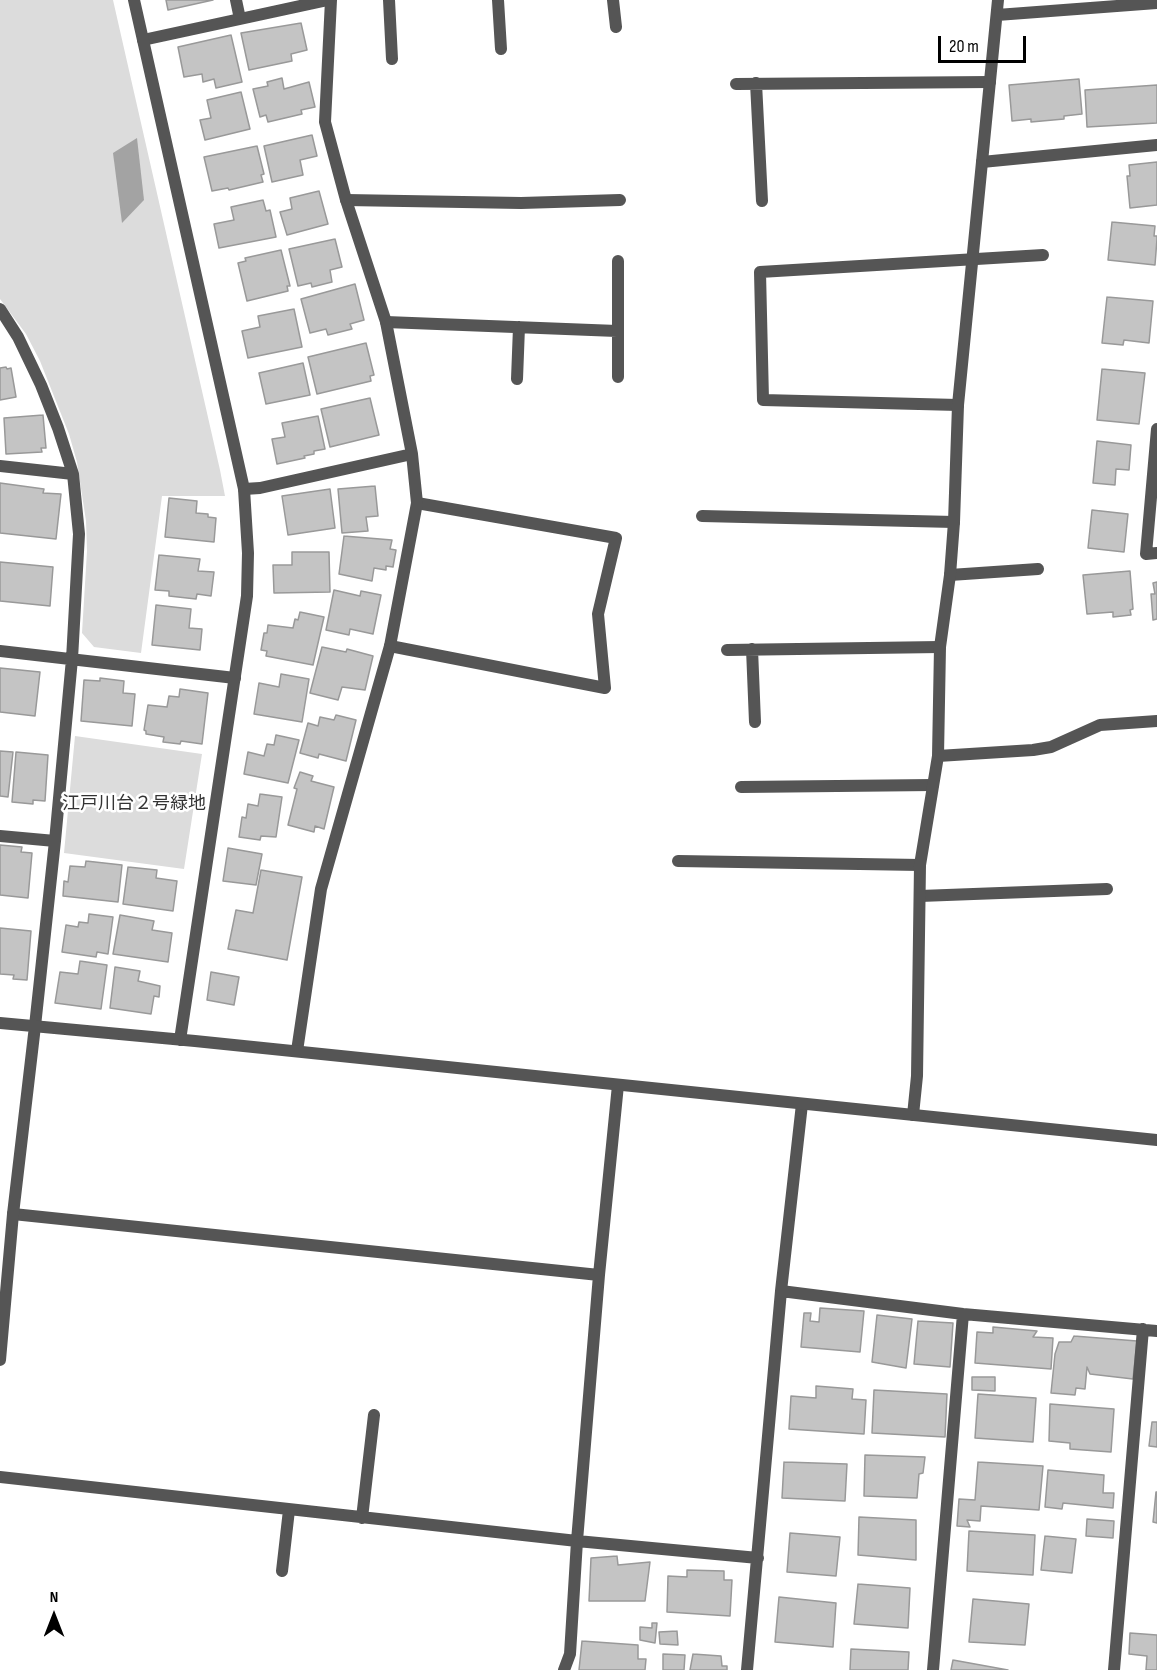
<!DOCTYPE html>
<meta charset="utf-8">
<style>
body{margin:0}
#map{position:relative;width:1157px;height:1670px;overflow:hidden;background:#fff;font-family:"Sofia Sans Condensed",sans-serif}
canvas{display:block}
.north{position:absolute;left:24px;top:1586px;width:60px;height:60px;-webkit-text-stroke:4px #fff;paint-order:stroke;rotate:0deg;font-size:16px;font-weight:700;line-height:24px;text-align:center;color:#000}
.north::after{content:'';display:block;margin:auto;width:21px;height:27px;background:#000;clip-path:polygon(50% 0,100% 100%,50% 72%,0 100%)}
.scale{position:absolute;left:938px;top:36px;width:88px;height:27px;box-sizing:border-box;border:3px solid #000;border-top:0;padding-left:8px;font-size:18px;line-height:21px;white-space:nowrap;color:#000;-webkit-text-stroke:4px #fff;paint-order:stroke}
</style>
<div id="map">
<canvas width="1157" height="1670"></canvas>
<div class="north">N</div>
<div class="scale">20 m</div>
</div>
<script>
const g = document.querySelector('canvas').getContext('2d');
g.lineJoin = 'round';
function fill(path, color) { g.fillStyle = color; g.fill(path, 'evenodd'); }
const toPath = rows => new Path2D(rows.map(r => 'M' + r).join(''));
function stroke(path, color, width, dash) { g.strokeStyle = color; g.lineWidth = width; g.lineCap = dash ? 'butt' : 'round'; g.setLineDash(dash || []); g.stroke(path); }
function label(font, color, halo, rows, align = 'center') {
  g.font = font + ' "Sofia Sans Condensed","Noto Sans JP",sans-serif'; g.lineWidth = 5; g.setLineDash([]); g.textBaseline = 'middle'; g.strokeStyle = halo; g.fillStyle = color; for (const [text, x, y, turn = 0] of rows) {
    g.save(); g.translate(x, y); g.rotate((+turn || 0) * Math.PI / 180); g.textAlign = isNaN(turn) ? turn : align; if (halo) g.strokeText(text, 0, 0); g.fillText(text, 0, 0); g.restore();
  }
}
fill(toPath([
 [0,0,113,0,220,470,225,496,162,496,141,653,94,647,82,633,87,551,86,521,77,462,69,434,40,361,26,334,0,299],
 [75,736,202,754,184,869,64,853]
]), '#dcdcdc');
fill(toPath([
 [137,138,144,200,122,223,113,153]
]), '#a3a3a3');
const building = toPath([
 [166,0,213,0,168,10,166,0],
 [301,23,307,50,291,54,292,61,249,70,241,33,301,23],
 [231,35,242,82,216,88,214,79,203,82,202,74,184,77,178,47,231,35],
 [282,78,284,89,309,82,315,107,301,110,302,114,268,122,266,115,260,117,253,89,268,86,267,82,282,78],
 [1079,79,1082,114,1064,116,1064,119,1031,122,1031,119,1012,121,1009,85,1079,79],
 [1157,85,1157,123,1087,127,1085,90,1157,85],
 [241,92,250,129,205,140,200,120,211,118,207,100,241,92],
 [312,135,317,156,300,160,303,175,272,182,264,146,312,135],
 [257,146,264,174,261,175,263,182,229,190,228,188,212,191,204,157,257,146],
 [1157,162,1157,205,1130,208,1127,176,1130,176,1129,165,1157,162],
 [319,191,328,224,287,235,280,212,292,209,290,198,319,191],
 [263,200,266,211,270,210,276,237,219,248,214,224,234,220,231,207,263,200],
 [1112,222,1155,226,1154,236,1157,236,1157,239,1155,265,1108,260,1112,222],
 [335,239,342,267,330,270,332,282,312,287,311,283,298,286,289,249,335,239],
 [281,250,290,286,287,286,288,291,247,301,238,263,246,261,245,258,281,250],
 [355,284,364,320,350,324,352,329,328,335,326,329,310,333,301,299,355,284],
 [1107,297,1153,301,1149,343,1124,340,1123,345,1102,343,1107,297],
 [294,309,302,347,248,358,242,331,260,327,258,316,294,309],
 [366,343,374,375,370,376,371,381,317,394,308,357,366,343],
 [303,363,310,395,266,404,259,373,303,363],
 [6,367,7,369,11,368,16,397,0,400,0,368,6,367],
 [1102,369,1145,373,1139,424,1097,420,1102,369],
 [370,398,379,435,330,447,321,409,370,398],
 [43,415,46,448,41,448,42,452,6,454,4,418,43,415],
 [318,416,325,449,314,451,314,454,304,456,305,458,277,464,272,439,285,437,282,423,318,416],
 [1097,441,1131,445,1129,470,1116,469,1115,485,1093,483,1097,441],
 [0,483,44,489,43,493,61,494,56,539,0,533,0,483],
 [375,486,378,516,366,517,368,531,342,533,338,489,375,486],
 [330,489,335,528,288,535,282,496,330,489],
 [169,498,197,501,196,513,208,514,208,517,216,518,214,542,165,537,169,498],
 [1092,510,1128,514,1124,552,1088,548,1092,510],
 [344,536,392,540,390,549,396,550,393,567,386,566,386,570,374,568,372,581,339,574,344,536],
 [292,552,329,552,330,592,274,593,273,565,292,565,292,552],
 [159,555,200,559,198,571,214,572,211,596,197,594,196,599,169,596,169,591,155,590,159,555],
 [0,562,53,567,50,606,0,601,0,562],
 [1130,571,1133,609,1130,610,1131,615,1113,617,1113,612,1087,614,1083,575,1130,571],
 [1157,582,1157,619,1153,620,1151,594,1155,594,1153,583,1157,582],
 [334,590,360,596,361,591,381,595,373,634,350,629,349,635,326,630,334,590],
 [156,605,191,609,189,628,202,629,200,650,152,645,156,605],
 [300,612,324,617,313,665,266,656,267,651,261,650,264,633,267,633,268,625,293,628,295,619,298,620,300,612],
 [322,647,346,652,347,649,373,656,365,690,342,687,338,700,310,693,322,647],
 [0,668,40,672,35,716,0,712,0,668],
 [281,674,309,679,302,722,254,714,259,683,279,687,281,674],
 [100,678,124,681,123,693,135,694,132,726,81,721,84,680,100,681,100,678],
 [180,689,208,693,202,744,181,741,180,744,163,742,164,737,146,734,146,731,144,730,148,705,167,707,169,696,179,697,180,689],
 [336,715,356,720,346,761,319,754,318,758,300,753,308,723,318,726,320,717,334,720,336,715],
 [276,735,299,740,288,783,244,774,248,752,264,756,267,744,274,745,276,735],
 [0,751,13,752,8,797,0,796,0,751],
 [16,752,48,755,45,801,33,800,33,804,12,802,16,752],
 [300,772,313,776,311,781,334,787,324,829,315,826,314,832,288,825,297,789,294,788,300,772],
 [260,794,282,797,276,837,261,836,260,840,239,837,242,817,246,818,248,804,258,806,260,794],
 [0,845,22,847,21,852,32,853,28,898,0,895,0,845],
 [228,848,262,854,256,885,223,881,228,848],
 [86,861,122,865,118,902,63,896,64,881,68,882,70,866,85,867,86,861],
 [128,867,157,870,156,878,177,881,173,911,123,904,128,867],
 [261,870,302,877,287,960,228,949,236,910,253,913,261,870],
 [89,914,113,917,108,954,97,952,96,957,62,952,66,925,78,927,79,922,88,923,89,914],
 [120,915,154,921,152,930,172,933,168,962,113,954,120,915],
 [0,928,31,931,27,980,13,979,14,975,0,974,0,928],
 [80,961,107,965,101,1009,55,1003,60,972,78,974,80,961],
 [115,967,140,971,138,981,160,986,159,997,154,996,151,1014,110,1008,115,967],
 [211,972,239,977,234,1005,207,1000,211,972],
 [820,1308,864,1311,860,1352,801,1347,804,1313,811,1313,810,1321,819,1322,820,1308],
 [877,1315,912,1319,906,1368,872,1362,877,1315],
 [918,1321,953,1323,950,1367,914,1364,918,1321],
 [993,1327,1037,1331,1033,1337,1053,1338,1051,1369,975,1363,977,1332,993,1333,993,1327],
 [1074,1336,1137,1341,1133,1379,1090,1374,1087,1367,1085,1389,1076,1388,1075,1395,1051,1393,1055,1354,1059,1342,1071,1342,1074,1336],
 [972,1377,995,1377,995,1391,972,1390,972,1377],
 [816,1386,853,1389,852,1399,866,1400,864,1434,789,1429,791,1396,816,1398,816,1386],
 [874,1390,947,1394,945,1437,872,1433,874,1390],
 [978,1394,1036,1398,1033,1442,975,1438,978,1394],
 [1050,1404,1114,1409,1111,1452,1070,1449,1070,1443,1049,1441,1050,1404],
 [1152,1422,1157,1422,1157,1447,1149,1446,1152,1422],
 [865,1455,925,1457,923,1473,919,1474,917,1498,864,1496,865,1455],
 [784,1462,847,1464,845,1501,782,1498,784,1462],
 [978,1462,1043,1466,1039,1510,981,1506,980,1521,967,1520,970,1527,957,1526,959,1499,975,1500,978,1462],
 [1048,1470,1104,1475,1103,1493,1114,1493,1113,1508,1063,1503,1062,1509,1045,1507,1048,1470],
 [1156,1492,1157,1492,1157,1523,1153,1522,1156,1492],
 [859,1517,916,1520,916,1560,858,1555,859,1517],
 [1087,1519,1114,1521,1113,1538,1086,1536,1087,1519],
 [969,1531,1035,1535,1033,1575,967,1571,969,1531],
 [790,1533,840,1537,836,1576,787,1572,790,1533],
 [1045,1536,1076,1539,1072,1573,1041,1570,1045,1536],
 [617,1556,618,1565,650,1562,645,1601,589,1601,591,1558,617,1556],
 [687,1570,724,1571,724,1580,732,1580,730,1616,667,1612,668,1576,687,1577,687,1570],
 [858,1584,910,1588,908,1628,854,1624,858,1584],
 [779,1597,836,1603,833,1647,775,1642,779,1597],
 [973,1599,1029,1604,1025,1645,969,1642,973,1599],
 [652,1623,657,1623,655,1643,640,1640,640,1627,652,1628,652,1623],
 [677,1631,678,1645,660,1644,659,1632,677,1631],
 [1130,1633,1157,1635,1157,1670,1146,1670,1147,1656,1129,1654,1130,1633],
 [582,1641,638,1645,638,1659,646,1659,645,1670,579,1670,582,1641],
 [851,1649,909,1652,908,1670,850,1670,851,1649],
 [663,1654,685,1655,684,1670,663,1670,663,1654],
 [693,1654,721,1656,722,1666,727,1666,727,1670,690,1670,693,1654],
 [953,1660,1008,1670,951,1670,953,1660]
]);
fill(building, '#c4c4c4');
stroke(building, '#999', 1.5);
stroke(toPath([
 [389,0,392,59],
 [498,0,501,49],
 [613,0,616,27],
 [756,83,762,201],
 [736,84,990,82],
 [982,162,1157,145],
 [346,200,521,203,620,200],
 [618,261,618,377],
 [386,322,617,331],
 [517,379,519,327],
 [958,405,763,400,760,272,1043,255],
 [702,516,954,522],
 [950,575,1038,569],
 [390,646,605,688,598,614,616,538,417,503],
 [752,649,755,722],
 [727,650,940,647],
 [741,787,933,785],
 [678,861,920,865],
 [920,896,1107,889]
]), '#555', 12);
stroke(toPath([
 [236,0,240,19],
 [997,15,1157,3],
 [143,40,328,0],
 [0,309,18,337,41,385,58,428,73,474,79,534,72,659,55,841,35,1026],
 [1157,429,1146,554,1157,553],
 [0,466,73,474],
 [244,489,260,488,412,454],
 [0,651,235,678],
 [938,756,1033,750,1051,747,1100,725,1157,721],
 [0,836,55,841],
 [297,1051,321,889,390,646,417,503,412,454,386,322,346,200,325,122,331,0],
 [913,1115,917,1076,920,865,938,756,940,647,950,575,954,522,958,405,998,0],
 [13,1214,599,1275],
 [781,1291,963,1314,1157,1331],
 [0,1477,577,1541,758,1558],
 [362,1518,374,1415],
 [282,1571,289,1510],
 [564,1670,570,1654,577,1541,599,1275,618,1085],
 [747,1670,781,1291,802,1104],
 [933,1670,963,1314],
 [1114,1670,1143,1329]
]), '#555', 12);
stroke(toPath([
 [134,0,244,489,248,553,247,596,180,1040],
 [0,1023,195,1041,1157,1140],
 [0,1360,13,1214,35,1026]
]), '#555', 12);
label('18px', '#333', '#fff', [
 ["江戸川台２号緑地",134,804]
]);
</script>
